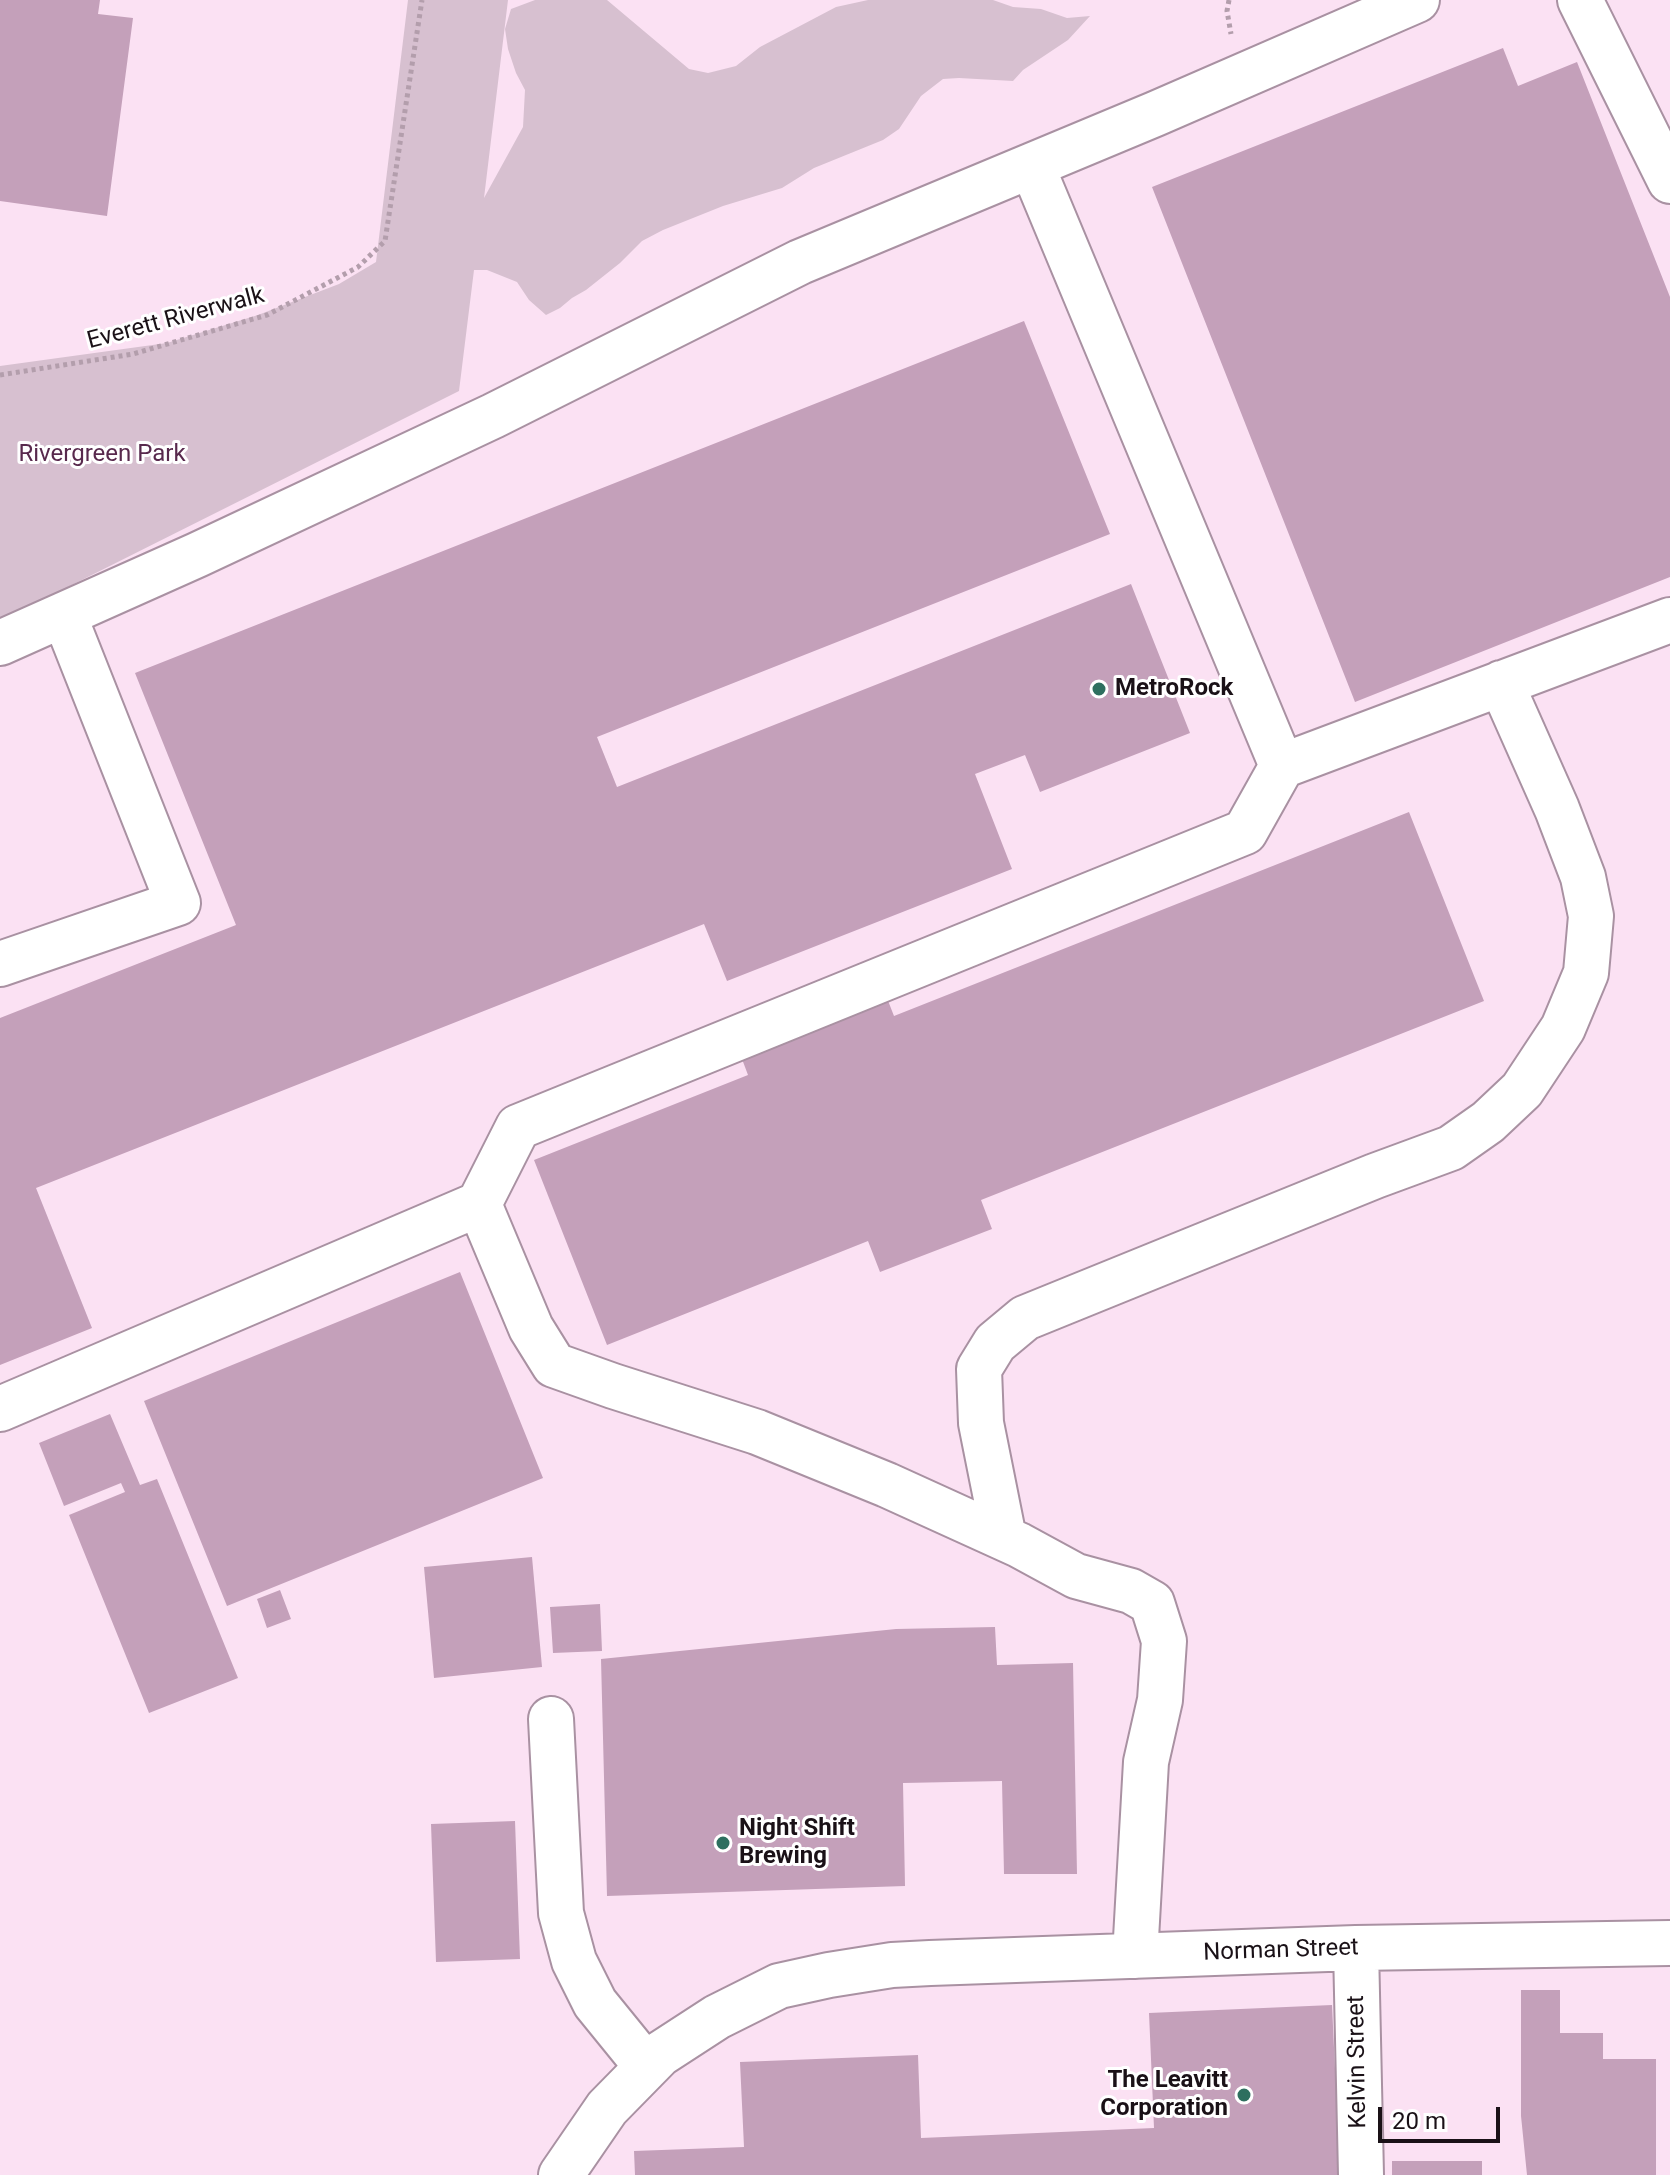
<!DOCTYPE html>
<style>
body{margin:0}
#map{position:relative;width:1670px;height:2175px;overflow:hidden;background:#fbe1f3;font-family:Roboto,sans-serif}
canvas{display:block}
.scale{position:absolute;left:1378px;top:2107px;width:122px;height:36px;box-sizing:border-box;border:4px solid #1a1117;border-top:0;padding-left:10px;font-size:24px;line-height:28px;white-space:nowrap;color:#1a1117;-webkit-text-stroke:6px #fff;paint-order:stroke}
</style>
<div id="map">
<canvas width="1670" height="2175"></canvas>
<div class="scale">20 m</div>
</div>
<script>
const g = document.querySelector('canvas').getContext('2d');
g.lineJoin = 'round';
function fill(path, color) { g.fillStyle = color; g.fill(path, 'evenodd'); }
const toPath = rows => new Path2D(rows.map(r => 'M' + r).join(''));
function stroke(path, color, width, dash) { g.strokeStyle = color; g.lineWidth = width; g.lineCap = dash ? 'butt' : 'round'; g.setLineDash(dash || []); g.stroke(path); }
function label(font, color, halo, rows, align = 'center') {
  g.font = font + ' Roboto,sans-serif'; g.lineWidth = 6; g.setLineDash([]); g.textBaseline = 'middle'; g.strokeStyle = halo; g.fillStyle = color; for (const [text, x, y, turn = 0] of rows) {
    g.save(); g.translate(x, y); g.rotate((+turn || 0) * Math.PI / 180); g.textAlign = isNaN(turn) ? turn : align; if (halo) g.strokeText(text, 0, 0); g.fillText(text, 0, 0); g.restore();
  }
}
fill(toPath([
 [408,0,508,0,484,198,523,127,525,90,516,73,508,49,505,29,511,9,535,0,607,0,689,69,708,73,736,66,760,47,836,7,868,0,993,0,1013,7,1041,9,1067,18,1090,16,1068,40,1023,70,1013,81,959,78,943,79,921,96,899,129,883,140,814,168,782,188,723,206,663,230,642,241,620,263,586,290,572,298,560,308,546,315,529,300,517,282,487,270,474,270,459,391,0,621,0,366,167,343,258,315,339,284,376,262]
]), '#d7c0d0');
fill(toPath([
 [0,0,100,0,98,14,133,18,107,216,0,201],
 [1503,48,1518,86,1577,62,1670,297,1670,577,1355,702,1152,187],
 [1024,321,1110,534,597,737,617,787,1131,584,1190,733,1040,792,1025,755,975,774,1012,869,727,981,704,924,36,1188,92,1328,0,1365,0,1018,236,925,135,673],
 [1409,812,1484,1001,981,1200,992,1229,880,1272,868,1241,607,1345,534,1160,748,1075,739,1051,885,993,894,1016],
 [460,1272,543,1478,227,1606,144,1401],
 [110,1414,140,1485,157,1479,238,1678,149,1713,69,1515,125,1492,121,1483,64,1506,39,1443],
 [532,1557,542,1667,434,1678,424,1567],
 [280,1590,291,1619,267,1628,257,1599],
 [600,1604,602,1651,553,1653,550,1607],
 [995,1627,997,1665,1073,1663,1077,1874,1004,1874,1002,1781,903,1783,905,1886,607,1896,601,1659,896,1629],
 [515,1821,520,1959,436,1962,431,1824],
 [1521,1990,1560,1990,1560,2033,1603,2033,1603,2059,1656,2059,1656,2175,1527,2175,1521,2116],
 [1332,2005,1340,2175,635,2175,634,2151,744,2147,740,2062,918,2055,921,2138,1154,2128,1149,2013],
 [1392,2161,1482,2161,1482,2175,1392,2175]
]), '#c4a0ba');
const minor = toPath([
 [1580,0,1670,181],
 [1032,166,1282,766,1670,620],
 [0,643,197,555,493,416,800,262,1155,114,1417,0],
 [0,964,178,903,64,615],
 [479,1204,518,1127,1245,832,1282,766],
 [0,1409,479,1204,531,1328,554,1365,613,1386,757,1432,887,1485,1019,1545,1076,1576,1131,1591,1152,1603,1164,1641,1160,1700,1146,1762,1135,1956],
 [1004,1538,981,1423,979,1369,995,1343,1025,1318,1375,1176,1451,1148,1488,1122,1522,1090,1563,1028,1586,973,1591,916,1583,877,1557,809,1501,683],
 [551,1719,561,1913,574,1961,595,2003,647,2067],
 [1356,1948,1361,2175],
 [561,2175,607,2108,660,2054,717,2017,779,1986,829,1975,892,1965,930,1963,1356,1948,1670,1943]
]);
stroke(minor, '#a991a2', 48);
stroke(toPath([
 [1229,0,1227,11,1231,34],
 [0,375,133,354,267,315,358,267,385,241,422,0]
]), '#b39eac', 5, [4, 4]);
stroke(minor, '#fff', 44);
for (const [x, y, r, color] of [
 [1099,689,8,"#2e6f5f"],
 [723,1843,8,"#2e6f5f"],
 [1244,2095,8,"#2e6f5f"]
]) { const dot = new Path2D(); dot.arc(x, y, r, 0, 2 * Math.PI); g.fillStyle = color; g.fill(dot); stroke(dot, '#fff', 3); }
label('24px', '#1a1117', '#fff', [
 ["Everett Riverwalk",176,319,-15],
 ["Norman Street",1281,1951,-2],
 ["Kelvin Street",1358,2062,-91]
]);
label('24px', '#58294d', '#fff', [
 ["Rivergreen Park",102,455]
]);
label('bold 24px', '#1a1117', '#fff', [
 ["MetroRock",1115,689],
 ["Night Shift",739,1829],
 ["Brewing",739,1857],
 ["The Leavitt",1228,2081,"right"],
 ["Corporation",1228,2109,"right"]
], 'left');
</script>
